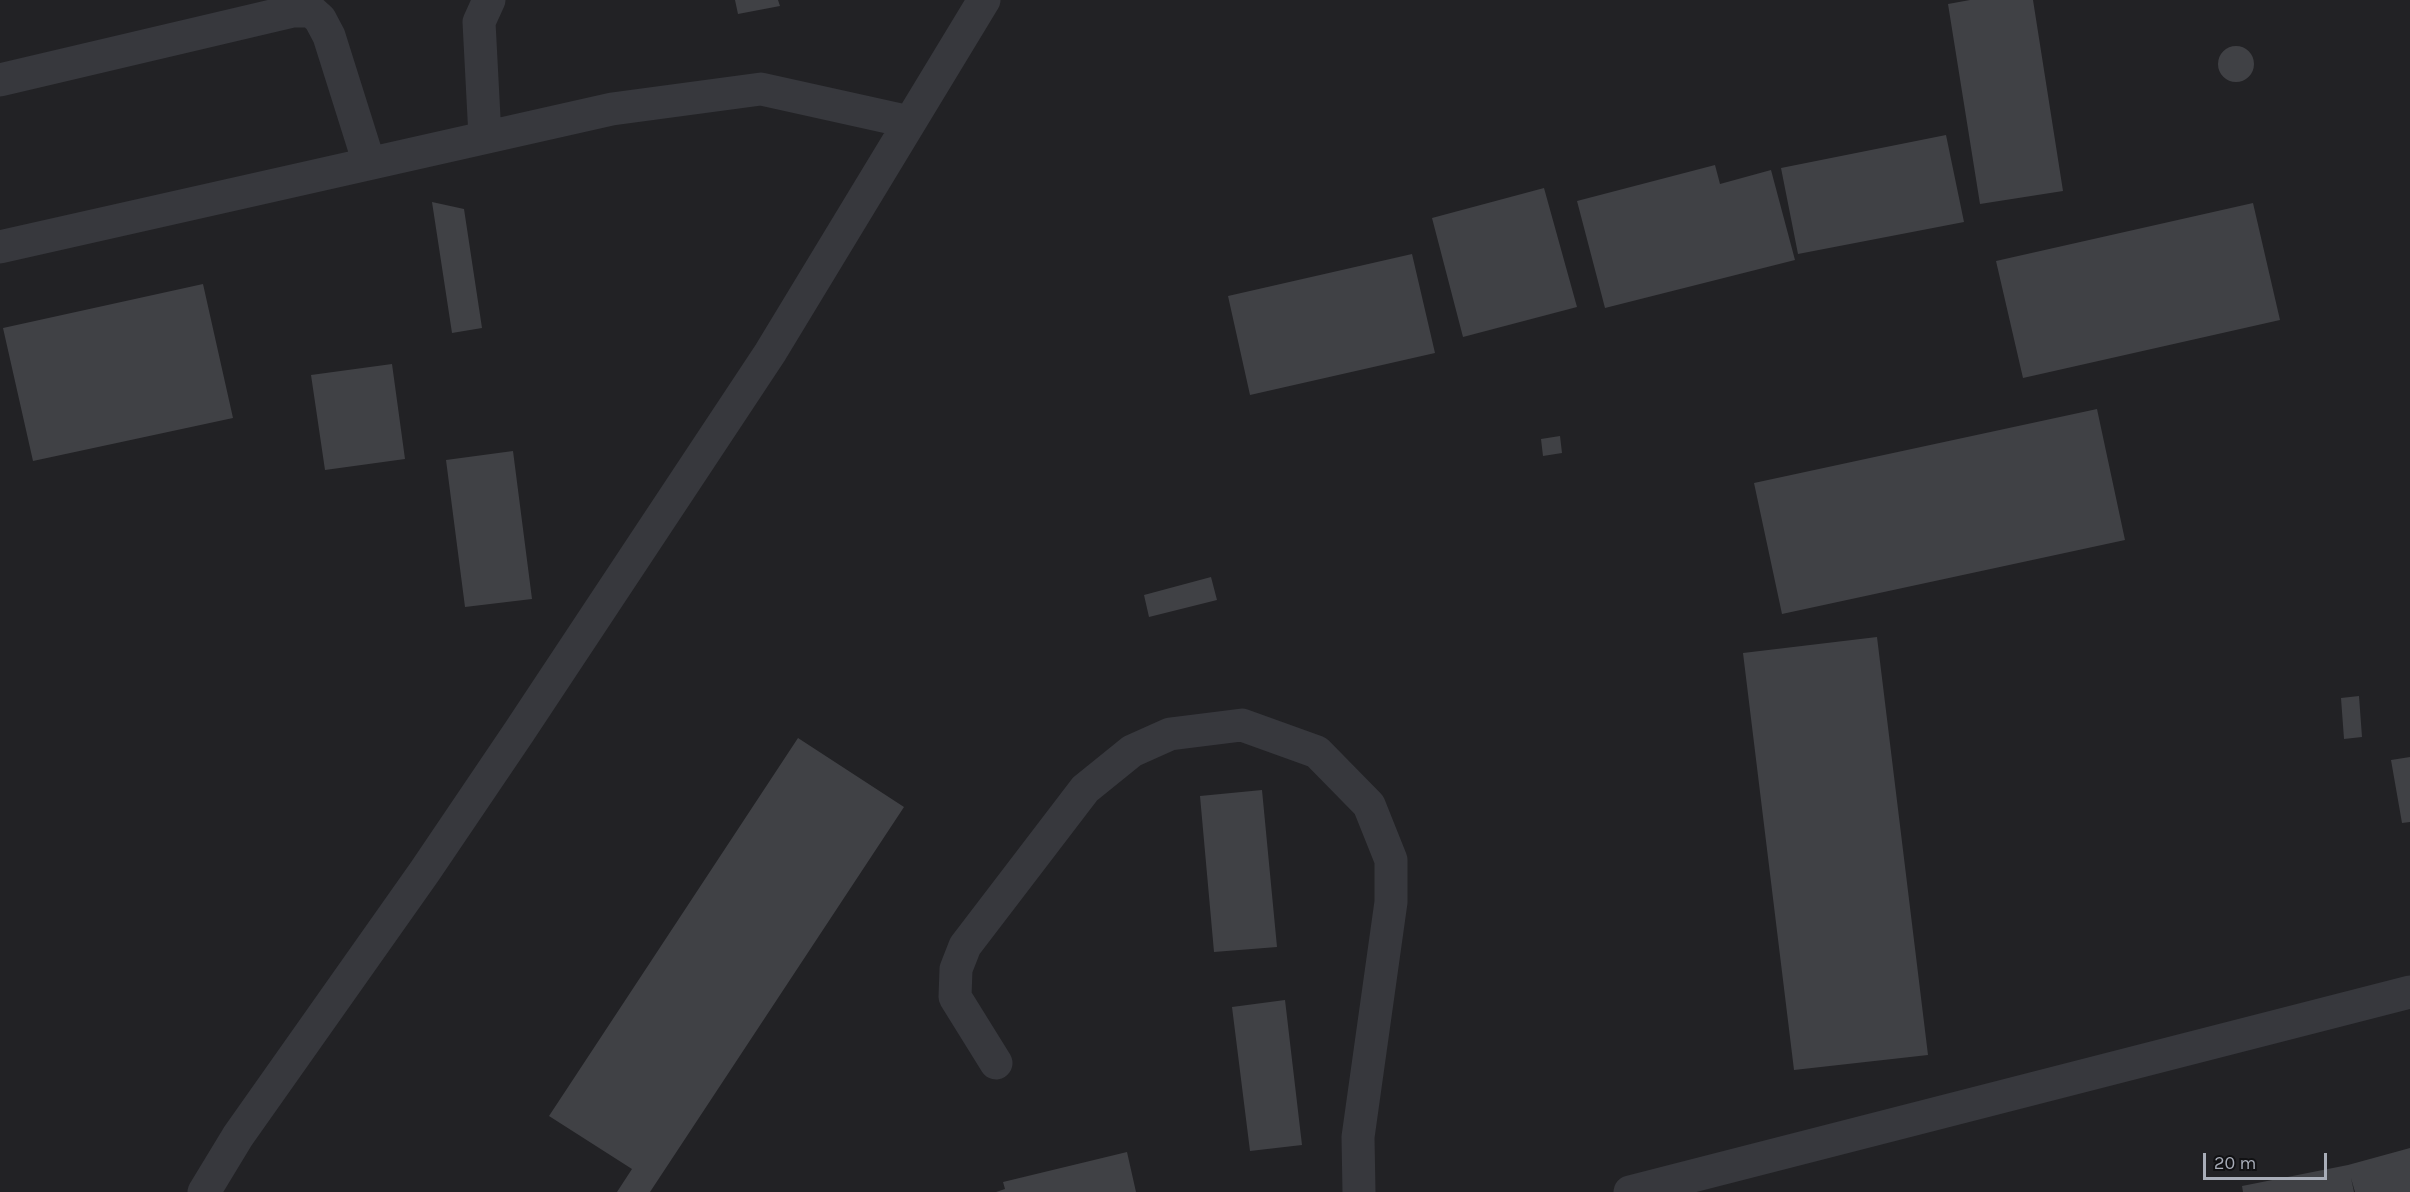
<!DOCTYPE html>
<style>
body{margin:0}
#map{position:relative;width:2410px;height:1192px;overflow:hidden;background:#161618;font-family:Karla,sans-serif}
canvas{display:block}
.scale{position:absolute;left:2203px;top:1153px;width:124px;height:27px;box-sizing:border-box;border:3px solid #a8adb8;border-top:0;padding-left:8px;font-size:18px;line-height:21px;white-space:nowrap;color:#a8adb8;-webkit-text-stroke:4px #111113;paint-order:stroke}
</style>
<div id="map">
<canvas width="2410" height="1192"></canvas>
<div class="scale">20 m</div>
</div>
<script>
const g = document.querySelector('canvas').getContext('2d');
g.lineJoin = 'round';
function fill(path, color) { g.fillStyle = color; g.fill(path, 'evenodd'); }
const toPath = rows => new Path2D(rows.map(r => 'M' + r).join(''));
function stroke(path, color, width, dash) { g.strokeStyle = color; g.lineWidth = width; g.lineCap = dash ? 'butt' : 'round'; g.setLineDash(dash || []); g.stroke(path); }
fill(toPath([
 [0,0,2410,0,2410,1192,0,1192]
]), '#222225');
fill(toPath([
 [735,0,778,0,780,6,738,14],
 [1970,0,2033,0,2063,191,1980,204,1948,4],
 '2218 64a18 18 0 1 1 36 0a18 18 0 1 1-36 0Z',
 [1946,135,1964,222,1798,254,1781,168],
 [1715,165,1720,184,1771,170,1795,260,1605,308,1577,201],
 [1544,188,1577,307,1463,337,1432,218],
 [432,202,464,209,482,328,452,333],
 [2253,203,2280,320,2023,378,1996,261],
 [1412,254,1435,353,1250,395,1228,296],
 [203,284,233,418,33,461,3,328],
 [392,364,405,459,325,470,311,375],
 [2097,409,2125,540,1782,614,1754,483],
 [1560,436,1562,453,1543,456,1541,439],
 [513,451,532,599,465,607,446,460],
 [1211,577,1217,600,1149,617,1144,595],
 [1877,637,1928,1055,1794,1070,1743,653],
 [2359,696,2362,737,2344,739,2341,698],
 [798,738,904,807,650,1192,617,1192,632,1169,549,1116],
 [2410,757,2410,822,2402,823,2391,760],
 [1262,790,1277,947,1214,952,1200,796],
 [1285,1000,1302,1145,1250,1151,1232,1007],
 [2410,1148,2410,1192,2355,1192,2351,1178,2354,1192,2243,1192,2242,1186,2348,1165],
 [1127,1152,1136,1192,996,1192,1005,1189,1003,1182]
]), '#404145');
stroke(toPath([
 [0,80,293,11,311,11,320,19,329,36,369,163],
 [485,137,479,22,489,0],
 [0,247,612,109,761,89,910,122],
 [996,1063,955,997,956,969,965,946,1085,789,1132,751,1170,734,1242,725,1317,752,1369,805,1391,860,1391,902,1358,1137,1359,1192],
 [204,1192,238,1136,425,871,519,732,770,353,984,0],
 [1630,1192,2410,992]
]), '#37383d', 33);
</script>
